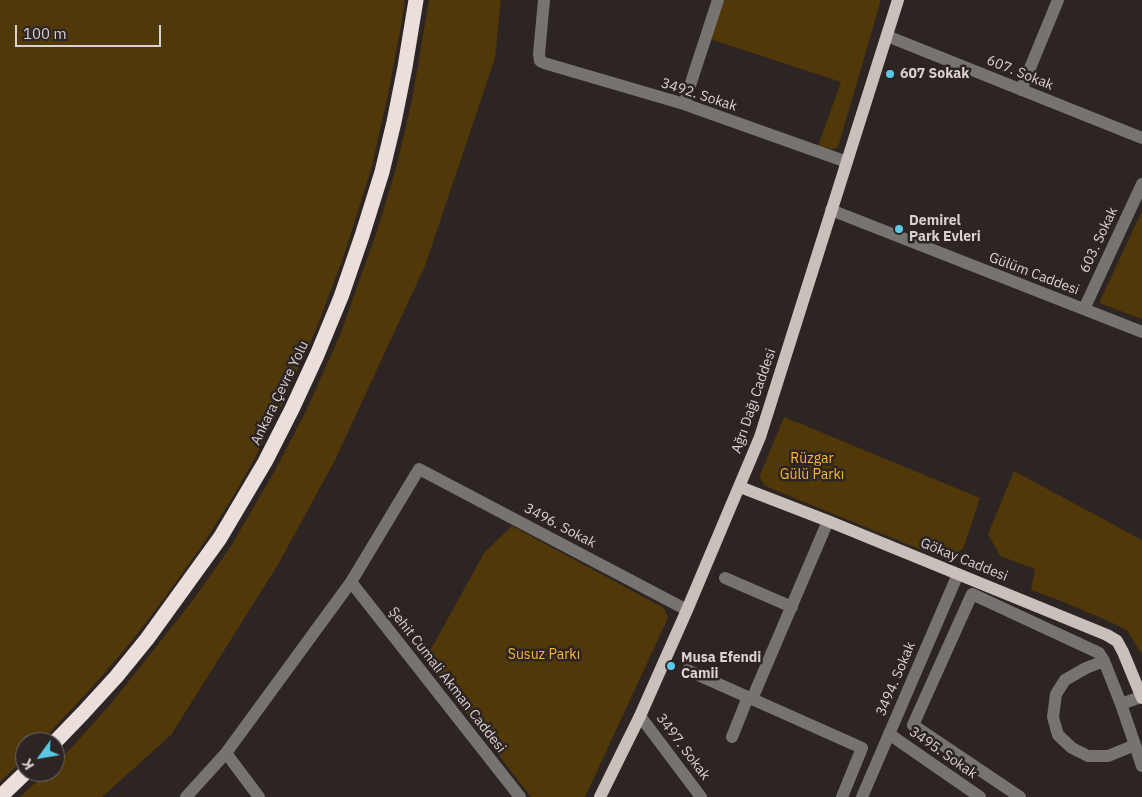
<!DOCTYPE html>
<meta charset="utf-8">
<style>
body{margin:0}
#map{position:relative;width:1142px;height:797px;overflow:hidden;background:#2d2424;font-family:"IBM Plex Sans",sans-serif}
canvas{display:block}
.north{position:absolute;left:15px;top:732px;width:50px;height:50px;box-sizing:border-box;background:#2d2424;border:1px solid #716a6a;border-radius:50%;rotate:238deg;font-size:14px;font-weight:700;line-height:20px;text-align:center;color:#d8d2d2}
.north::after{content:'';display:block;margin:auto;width:18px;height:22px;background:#5ac8e6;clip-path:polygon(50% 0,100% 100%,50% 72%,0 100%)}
.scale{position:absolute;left:15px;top:25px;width:146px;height:22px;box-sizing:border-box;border:2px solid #d8d2d2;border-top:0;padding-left:6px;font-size:15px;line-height:18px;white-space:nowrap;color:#d8d2d2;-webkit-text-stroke:4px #2d2424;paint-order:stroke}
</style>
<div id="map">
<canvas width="1142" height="797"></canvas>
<div class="north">K</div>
<div class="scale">100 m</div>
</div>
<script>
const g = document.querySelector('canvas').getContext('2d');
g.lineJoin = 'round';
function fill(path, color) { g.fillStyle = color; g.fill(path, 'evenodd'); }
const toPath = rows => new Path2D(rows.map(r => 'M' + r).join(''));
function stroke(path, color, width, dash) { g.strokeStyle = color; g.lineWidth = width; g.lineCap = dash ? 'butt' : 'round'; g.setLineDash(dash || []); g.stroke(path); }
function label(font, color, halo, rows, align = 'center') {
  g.font = font + ' "IBM Plex Sans",sans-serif'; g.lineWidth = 5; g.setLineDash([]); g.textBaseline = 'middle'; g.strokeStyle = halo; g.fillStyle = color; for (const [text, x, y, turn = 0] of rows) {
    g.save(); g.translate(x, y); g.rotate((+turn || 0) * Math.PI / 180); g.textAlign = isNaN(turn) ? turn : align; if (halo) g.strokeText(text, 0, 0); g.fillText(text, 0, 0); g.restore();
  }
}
fill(toPath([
 [0,0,405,0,401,26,387,99,371,170,343,258,315,332,283,402,255,458,231,500,205,541,166,596,131,642,94,685,41,742,25,742,25,758,0,782],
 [429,0,501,0,495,58,425,266,335,460,279,563,171,735,102,797,20,797,47,772,55,772,55,764,73,746,113,701,190,604,231,546,273,474,306,411,340,335,376,234,395,172,412,100],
 [723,0,881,0,839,144,837,148,831,149,818,146,841,82,710,39],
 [1142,211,1142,319,1099,303],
 [784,417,980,498,963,549,946,560,765,486,761,480,760,475],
 [1014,471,1142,540,1142,655,1127,630,1106,620,1061,601,1031,590,1035,569,1000,556,988,534],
 [512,526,664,608,668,618,585,797,531,797,425,660,484,553]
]), '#503809');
stroke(toPath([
 [544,0,539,54,540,61,544,63,684,104,847,162],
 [887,36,1142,138],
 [1021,90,1058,0],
 [684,104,718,0],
 [831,210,1142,332],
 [1084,309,1142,184],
 [725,578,792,607],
 [351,582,520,797],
 [1104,661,1121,704,1135,745],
 [687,670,862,748,842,797],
 [752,699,828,521],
 [1121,704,1141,697],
 [640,716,701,797],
 [889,734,980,797],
 [732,737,748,697],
 [226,753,259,797],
 [186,797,226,753,351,582,419,469,687,610],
 [862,797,958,574],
 [1020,797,913,725,972,594,1099,653,1104,661,1086,668,1065,680,1056,694,1053,717,1058,735,1072,748,1088,756,1108,756,1135,745,1142,766]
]), '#777371', 12);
stroke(toPath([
 [740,487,828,521,1107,635,1117,641,1123,652,1142,698],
 [600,797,640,716,687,610,760,437,898,0]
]), '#c9c0bc', 12);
stroke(toPath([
 [55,742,83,713,116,677,147,639,220,538,265,462,292,409,317,355,341,297,362,236,382,172,394,122,405,67,416,0],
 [0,797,26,772]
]), '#eadfda', 15);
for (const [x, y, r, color] of [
 [890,74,5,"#5ac8e6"],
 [899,229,5,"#5ac8e6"],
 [671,666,5,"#5ac8e6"]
]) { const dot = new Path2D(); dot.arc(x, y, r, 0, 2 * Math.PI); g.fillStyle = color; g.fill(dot); stroke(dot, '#2d2424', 2); }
label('14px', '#d8d2d2', '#2d2424', [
 ["607. Sokak",1020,73,22],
 ["3492. Sokak",699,95,18],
 ["603. Sokak",1099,240,-65],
 ["Gülüm Caddesi",1034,274,21],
 ["Ankara Çevre Yolu",280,393,-64],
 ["Ağrı Dağı Caddesi",754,401,-71],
 ["3496. Sokak",560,526,28],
 ["Gökay Caddesi",964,560,22],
 ["3494. Sokak",896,679,-67],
 ["Şehit Cumali Akman Caddesi",447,680,52],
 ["3497. Sokak",683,747,53],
 ["3495. Sokak",943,753,35]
]);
label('bold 14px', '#d8d2d2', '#2d2424', [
 ["607 Sokak",900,74],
 ["Demirel",909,221],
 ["Park Evleri",909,237],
 ["Musa Efendi",681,658],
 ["Camii",681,674]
], 'left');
label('14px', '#fdb62f', '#2d2424', [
 ["Rüzgar",812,459],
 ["Gülü Parkı",812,475],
 ["Susuz Parkı",544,655]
]);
</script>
